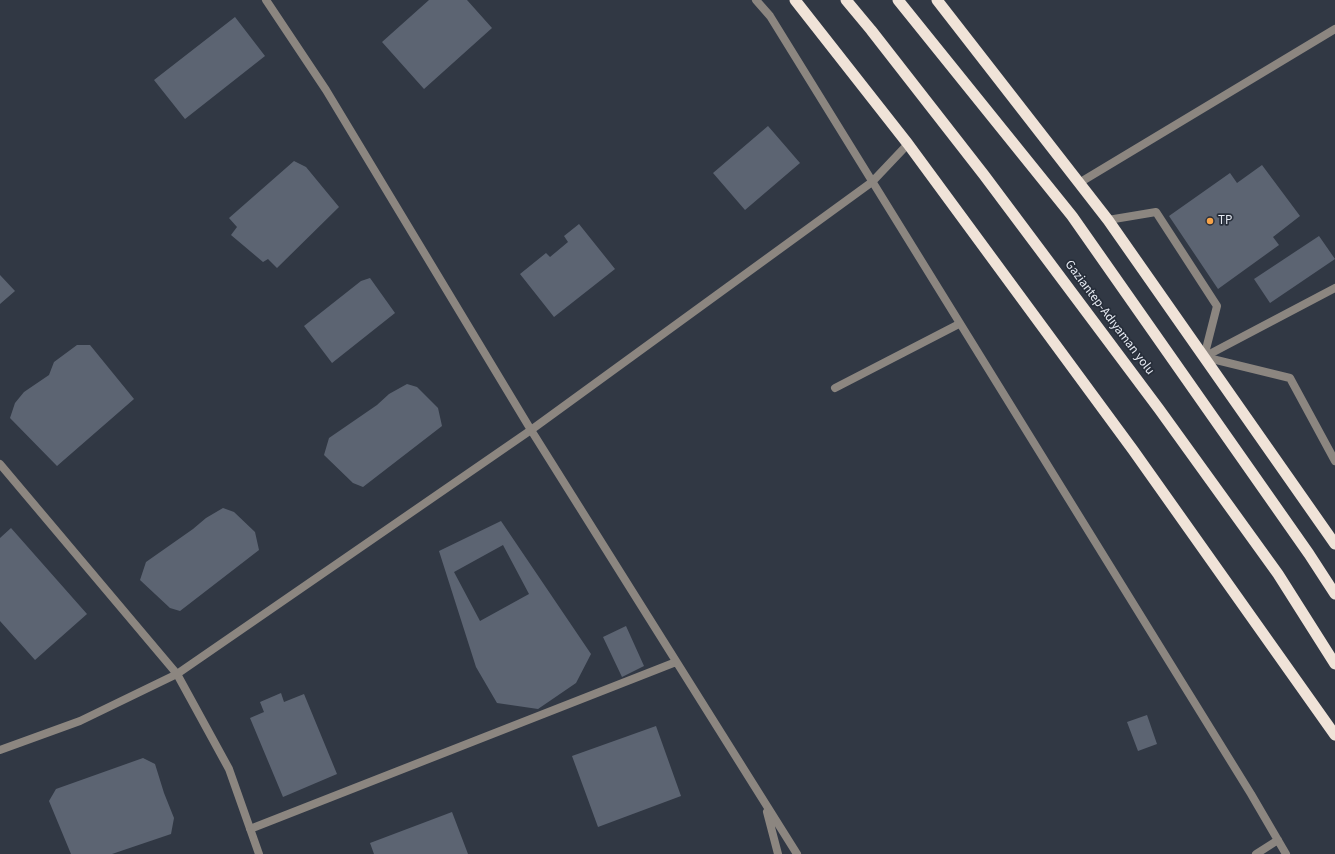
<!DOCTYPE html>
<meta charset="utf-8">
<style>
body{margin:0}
canvas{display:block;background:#313844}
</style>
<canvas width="1335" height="854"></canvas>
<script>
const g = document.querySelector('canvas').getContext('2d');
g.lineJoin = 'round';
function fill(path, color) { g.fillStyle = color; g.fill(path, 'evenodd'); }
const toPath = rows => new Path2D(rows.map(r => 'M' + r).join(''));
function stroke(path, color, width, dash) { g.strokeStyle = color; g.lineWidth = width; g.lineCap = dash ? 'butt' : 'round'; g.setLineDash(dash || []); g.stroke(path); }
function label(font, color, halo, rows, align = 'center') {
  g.font = font + ' "Source Sans 3",sans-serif'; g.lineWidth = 3.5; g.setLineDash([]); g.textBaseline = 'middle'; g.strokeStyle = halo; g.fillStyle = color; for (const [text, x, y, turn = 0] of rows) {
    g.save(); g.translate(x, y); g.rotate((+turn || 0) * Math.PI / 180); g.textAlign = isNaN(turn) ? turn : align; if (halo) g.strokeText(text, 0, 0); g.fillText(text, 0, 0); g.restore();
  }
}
fill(toPath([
 [429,0,467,0,492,28,424,89,382,42],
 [235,17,265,56,185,119,154,80],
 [768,126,800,163,745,210,713,173],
 [294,161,306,167,339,207,277,268,268,259,263,262,231,235,237,227,229,218],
 [1262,165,1300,216,1273,237,1279,245,1218,289,1169,216,1230,173,1237,183],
 [579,224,615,269,554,317,520,274,546,253,550,257,568,242,564,236],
 [1319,236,1335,259,1270,303,1254,279],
 [0,275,15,291,0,304],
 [370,278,395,313,332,363,304,326,361,281],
 [77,345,90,345,134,399,57,466,10,418,15,403,24,392,49,375,54,362],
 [407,384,417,387,438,408,442,426,363,487,353,483,324,455,329,438,377,405,389,394],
 [223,508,234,512,255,532,259,550,180,611,170,608,140,580,146,562,193,529,206,518],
 [501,521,591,654,576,683,538,709,497,703,476,667,439,551],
 [503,545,529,594,480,621,454,572],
 [11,528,87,614,35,660,0,621,0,538],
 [626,626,644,666,622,677,603,637],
 [281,693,284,702,304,694,337,774,283,797,250,718,264,712,260,702],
 [1147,715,1157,744,1138,751,1127,722],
 [656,726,681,796,598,827,572,756],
 [143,758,155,764,164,793,174,818,171,834,112,854,71,854,49,801,56,789],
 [452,812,468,854,374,854,370,843]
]), '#5c6472');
stroke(toPath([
 [1108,220,1156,212,1217,306,1204,357,1290,378,1335,461],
 [835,388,959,324]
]), '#8c8680', 8);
stroke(toPath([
 [266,0,326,90,531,430,797,854],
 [756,0,770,16,1251,794,1286,854],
 [1079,183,1335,29],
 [1204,357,1335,288],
 [0,464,177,674,229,769,259,854],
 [0,750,80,721,177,674,531,430,872,182,908,144],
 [767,812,778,854],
 [250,829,676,662],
 [1256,854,1278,840]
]), '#8c8680', 8);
stroke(toPath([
 [795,0,908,144,1133,450,1335,735],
 [846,0,871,30,984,175,1159,409,1278,574,1335,664],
 [898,0,1072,216,1309,554,1335,594],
 [937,0,1108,220,1335,544]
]), '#f0e3d8', 11);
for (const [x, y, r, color] of [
 [1210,221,4,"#f6a247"]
]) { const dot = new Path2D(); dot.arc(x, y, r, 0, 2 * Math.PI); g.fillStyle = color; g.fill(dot); stroke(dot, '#272e3a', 1.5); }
label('13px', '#e5e9f1', '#272e3a', [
 ["TP",1218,221]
], 'left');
label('13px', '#e5e9f1', '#272e3a', [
 ["Gaziantep-Adıyaman yolu",1109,318,53]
]);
</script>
